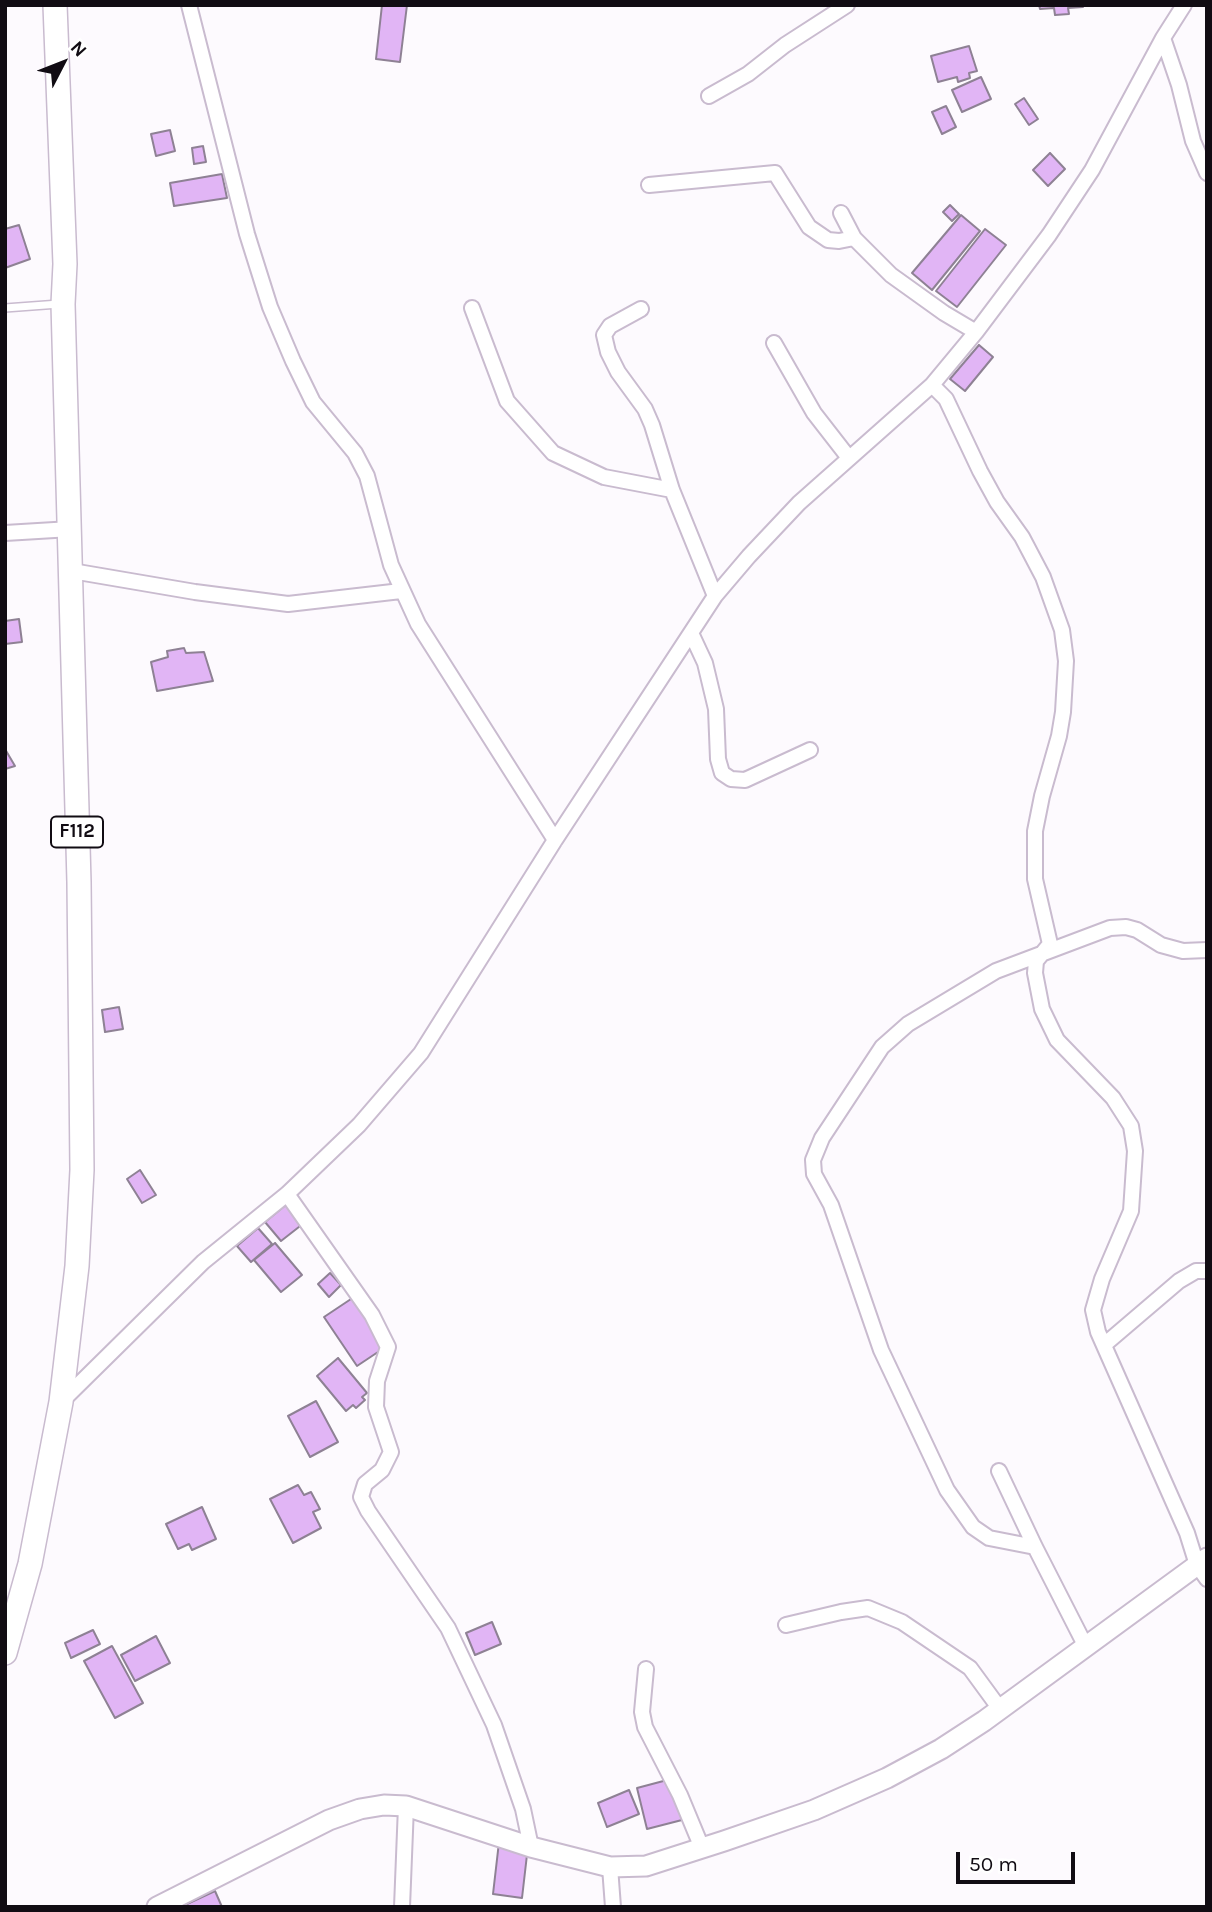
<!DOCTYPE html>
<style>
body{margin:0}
#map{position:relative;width:1212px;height:1912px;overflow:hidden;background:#fdfafe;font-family:Karla,sans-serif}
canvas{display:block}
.frame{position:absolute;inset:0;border:7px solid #110c13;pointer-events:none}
.north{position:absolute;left:28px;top:28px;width:70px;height:70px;-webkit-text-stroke:5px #fff;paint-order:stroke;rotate:48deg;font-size:19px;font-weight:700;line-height:28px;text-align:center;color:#110c13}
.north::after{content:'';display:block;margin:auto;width:24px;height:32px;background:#110c13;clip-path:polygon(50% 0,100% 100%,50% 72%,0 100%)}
.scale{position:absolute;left:956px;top:1852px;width:119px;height:32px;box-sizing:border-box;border:4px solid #110c13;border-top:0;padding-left:9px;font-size:21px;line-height:24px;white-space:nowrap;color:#110c13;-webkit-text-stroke:5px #fff;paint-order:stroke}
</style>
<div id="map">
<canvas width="1212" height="1912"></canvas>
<div class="frame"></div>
<div class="north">N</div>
<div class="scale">50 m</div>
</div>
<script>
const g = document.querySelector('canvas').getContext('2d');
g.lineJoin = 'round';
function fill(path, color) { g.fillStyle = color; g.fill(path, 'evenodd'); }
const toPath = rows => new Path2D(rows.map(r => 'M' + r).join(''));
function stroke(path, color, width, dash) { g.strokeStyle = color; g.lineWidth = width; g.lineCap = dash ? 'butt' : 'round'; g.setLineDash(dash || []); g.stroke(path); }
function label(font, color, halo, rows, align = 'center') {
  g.font = font + ' Karla,sans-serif'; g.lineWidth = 6; g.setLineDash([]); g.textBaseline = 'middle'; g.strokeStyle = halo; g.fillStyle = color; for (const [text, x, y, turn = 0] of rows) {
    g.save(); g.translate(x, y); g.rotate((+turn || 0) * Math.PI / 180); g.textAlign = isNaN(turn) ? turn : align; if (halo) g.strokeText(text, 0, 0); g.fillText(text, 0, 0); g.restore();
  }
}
const building = toPath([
 [382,5,407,5,400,62,376,59,382,5],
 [1039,5,1083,5,1083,7,1068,8,1069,14,1055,15,1054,8,1040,9,1039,5],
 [969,46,977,71,969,73,970,78,958,82,957,77,938,82,931,56,969,46],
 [981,77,991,99,962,112,952,90,981,77],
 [1024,98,1038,119,1029,125,1015,104,1024,98],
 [946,106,956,127,942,134,932,112,946,106],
 [170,130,175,151,156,156,151,134,170,130],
 [203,146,206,162,194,164,192,148,203,146],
 [1050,153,1065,169,1048,186,1033,170,1050,153],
 [222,174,227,198,174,206,170,183,222,174],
 [950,205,959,214,952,221,943,212,950,205],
 [961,215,980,231,932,290,912,273,961,215],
 [19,225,30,259,5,268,5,229,19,225],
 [985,229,1006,245,957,307,936,291,985,229],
 [979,345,993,357,965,391,950,379,979,345],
 [19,619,22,642,5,644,5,621,19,619],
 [184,648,186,653,204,652,213,681,157,691,151,662,168,657,167,651,184,648],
 [5,749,15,766,5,769,5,749],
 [119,1007,123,1029,105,1032,102,1010,119,1007],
 [140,1170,156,1195,142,1203,127,1179,140,1170],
 [288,1203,304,1223,281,1241,265,1222,288,1203],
 [258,1228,272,1244,251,1262,237,1246,258,1228],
 [275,1243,302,1275,281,1292,254,1260,275,1243],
 [330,1273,341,1285,329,1297,318,1284,330,1273],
 [354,1297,387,1346,357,1366,324,1317,354,1297],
 [338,1358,367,1393,362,1397,365,1400,356,1408,353,1405,346,1411,317,1376,338,1358],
 [316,1401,338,1442,310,1457,288,1416,316,1401],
 [298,1485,304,1495,311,1492,320,1509,313,1512,321,1528,293,1543,270,1499,298,1485],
 [202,1507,216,1539,192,1550,189,1544,178,1549,166,1524,202,1507],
 [492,1622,501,1644,475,1655,466,1633,492,1622],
 [93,1630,100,1644,71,1658,65,1643,93,1630],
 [156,1636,170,1663,135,1681,121,1655,156,1636],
 [112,1646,143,1703,115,1718,84,1661,112,1646],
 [671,1779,682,1820,647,1829,637,1788,671,1779],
 [629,1790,639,1814,607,1827,598,1803,629,1790],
 [499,1842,528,1846,522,1898,493,1894,499,1842],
 [215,1891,222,1907,188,1907,187,1904,215,1891]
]);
fill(building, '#e1b5f5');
stroke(building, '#8e8194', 2);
const lane = toPath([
 [5,308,59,304]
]);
const street = toPath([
 [189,5,247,234,270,307,293,361,313,402,355,453,367,476,391,565,418,624,555,840],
 [1163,38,1179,85,1193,141,1207,173],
 [709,96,748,74,785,45,847,5],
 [649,185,775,173,809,227,828,240,839,241,854,238],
 [841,213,854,238,891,275,944,313,976,332],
 [472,308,507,401,553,453,604,477,672,490],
 [641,309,610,326,604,335,608,352,618,372,645,409,652,425,672,490,715,596],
 [774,343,814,413,849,458],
 [932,385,946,399,980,471,997,502,1022,537,1043,577,1062,630,1066,661,1063,712,1059,736,1042,796,1035,831,1035,879,1050,944,1036,961,1035,973,1042,1009,1057,1040,1113,1098,1131,1126,1135,1151,1131,1211,1102,1279,1093,1310,1098,1332,1187,1533,1197,1565,1207,1579],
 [5,533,71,529],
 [72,571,195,592,288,604,401,591],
 [691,633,705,663,716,709,718,759,722,773,731,779,745,780,810,750],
 [287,1194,372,1315,388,1347,377,1381,376,1407,391,1452,382,1470,365,1484,361,1497,368,1511,448,1628,494,1725,523,1809,531,1847],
 [1104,1345,1179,1281,1196,1271,1207,1271],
 [62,1401,203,1262,287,1194,359,1125,421,1053,555,840,715,596,749,556,799,503,932,385,976,332,1049,235,1092,170,1163,38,1184,5],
 [999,1471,1035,1547,1085,1645],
 [1035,1547,989,1538,973,1527,947,1490,881,1350,831,1205,814,1174,813,1160,822,1138,882,1047,908,1024,996,971,1110,928,1126,927,1137,930,1161,945,1183,951,1207,950],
 [786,1625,841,1612,868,1608,902,1622,970,1668,1000,1709],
 [646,1669,642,1712,645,1727,680,1795,702,1848],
 [610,1867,613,1907],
 [402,1907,406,1806]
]);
const secondary = toPath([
 [157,1907,329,1820,360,1809,384,1805,406,1806,531,1847,610,1867,646,1866,724,1841,814,1810,887,1778,941,1749,984,1721,1207,1558]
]);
const primary = toPath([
 [5,1653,30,1564,61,1402,77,1266,82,1170,79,882,63,304,65,264,55,5]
]);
stroke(lane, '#c9bbcf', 10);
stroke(street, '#c9bbcf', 18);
stroke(secondary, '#c9bbcf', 23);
stroke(primary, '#c9bbcf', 26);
stroke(lane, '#fff', 7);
stroke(street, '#fff', 14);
stroke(secondary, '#fff', 19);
stroke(primary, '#fff', 23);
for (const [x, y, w] of [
 [77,832,52]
]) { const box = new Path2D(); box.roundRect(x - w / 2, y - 15.5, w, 31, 5); g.fillStyle = '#fff'; g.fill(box); stroke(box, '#110c13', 2); }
label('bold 19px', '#110c13', null, [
 ["F112",77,832]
]);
</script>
